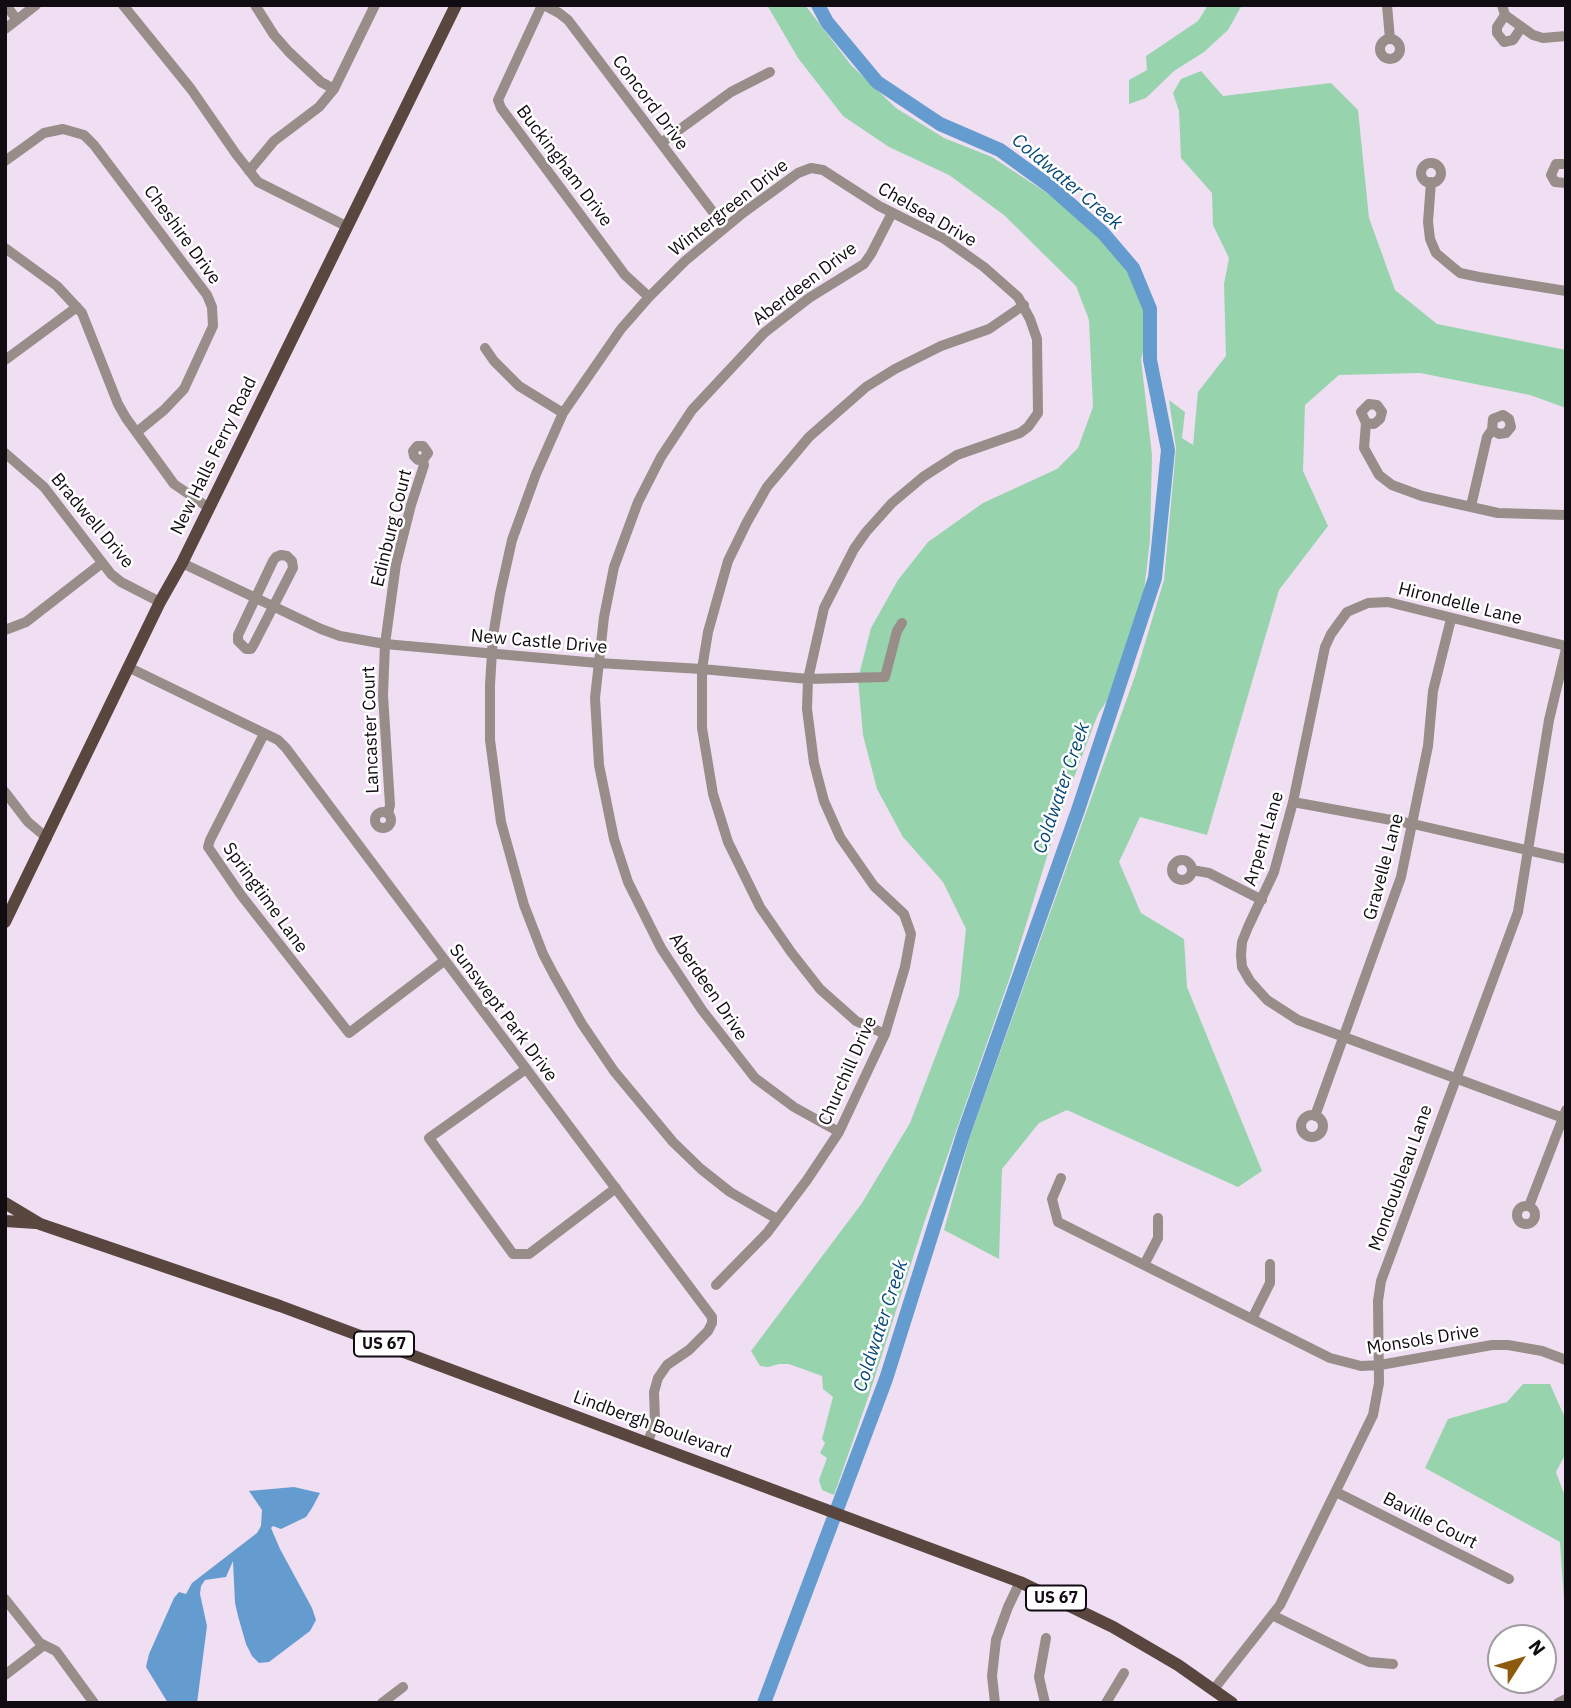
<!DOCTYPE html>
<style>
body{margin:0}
#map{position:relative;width:1571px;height:1708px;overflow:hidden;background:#f0def3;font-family:"IBM Plex Sans",sans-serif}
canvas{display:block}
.frame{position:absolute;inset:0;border:7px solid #110b12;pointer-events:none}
.north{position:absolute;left:1487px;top:1624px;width:70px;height:70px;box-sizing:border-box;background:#fff;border:2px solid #a09da0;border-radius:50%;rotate:53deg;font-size:19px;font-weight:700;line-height:28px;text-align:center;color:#110b12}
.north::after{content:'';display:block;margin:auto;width:24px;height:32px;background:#8e5a0b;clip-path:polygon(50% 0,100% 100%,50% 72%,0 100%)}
</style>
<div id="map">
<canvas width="1571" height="1708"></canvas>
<div class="frame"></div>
<div class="north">N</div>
</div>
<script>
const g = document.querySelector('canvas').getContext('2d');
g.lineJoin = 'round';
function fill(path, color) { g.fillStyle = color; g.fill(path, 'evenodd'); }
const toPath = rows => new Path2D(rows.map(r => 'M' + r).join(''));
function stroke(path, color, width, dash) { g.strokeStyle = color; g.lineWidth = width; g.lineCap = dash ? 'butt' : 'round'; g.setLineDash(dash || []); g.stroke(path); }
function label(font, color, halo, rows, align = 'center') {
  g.font = font + ' "IBM Plex Sans",sans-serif'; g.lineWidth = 5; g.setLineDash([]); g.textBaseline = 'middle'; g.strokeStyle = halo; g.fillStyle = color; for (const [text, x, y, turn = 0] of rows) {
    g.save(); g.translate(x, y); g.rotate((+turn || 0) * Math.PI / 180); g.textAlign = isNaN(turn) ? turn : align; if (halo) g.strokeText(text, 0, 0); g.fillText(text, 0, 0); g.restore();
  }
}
fill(toPath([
 [767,5,805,5,851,65,896,108,944,138,992,157,1053,197,1092,226,1123,258,1136,281,1146,314,1145,346,1141,359,1152,455,1150,540,1144,591,1112,693,1098,714,1060,814,1010,977,925,1220,870,1392,834,1495,822,1490,819,1480,827,1458,820,1453,825,1443,822,1439,833,1397,823,1389,822,1376,789,1364,779,1364,768,1367,760,1366,751,1351,862,1203,910,1123,959,995,966,929,943,882,903,837,877,789,863,735,858,679,871,628,898,580,928,542,983,503,1057,469,1078,448,1093,407,1089,320,1076,286,1004,215,949,175,889,147,843,116,798,58],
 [1208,5,1242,5,1228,30,1204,52,1174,71,1146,98,1129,104,1129,80,1147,70,1146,56,1198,21],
 [1201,71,1223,96,1331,83,1358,110,1369,218,1395,290,1437,324,1566,350,1566,408,1530,395,1420,373,1339,375,1305,405,1303,471,1328,526,1279,590,1207,835,1140,817,1119,862,1141,913,1184,939,1187,987,1262,1171,1238,1187,1067,1110,1039,1123,1002,1169,999,1259,944,1230,970,1136,1135,676,1164,580,1176,448,1169,400,1185,412,1182,438,1193,445,1198,392,1226,356,1224,284,1229,258,1213,225,1212,193,1181,158,1179,111,1173,93,1181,79],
 [1523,1384,1550,1384,1566,1420,1566,1453,1556,1472,1566,1499,1566,1628,1560,1542,1425,1468,1448,1419,1507,1402]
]), '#97d4ae');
fill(toPath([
 [294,1487,320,1493,312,1508,306,1517,281,1529,273,1526,271,1528,280,1549,312,1608,316,1620,310,1631,269,1662,259,1663,252,1656,246,1644,238,1616,235,1603,233,1561,226,1577,205,1580,201,1586,200,1594,207,1626,197,1703,168,1703,146,1667,149,1654,174,1598,179,1592,186,1594,192,1583,257,1533,261,1526,262,1510,249,1491]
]), '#659ccf');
stroke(toPath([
 [764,1703,886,1379,964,1132,1078,810,1155,578,1168,450,1150,360,1150,309,1133,268,1103,233,1051,187,1000,150,940,124,877,82,827,22,818,5]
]), '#659ccf', 14);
stroke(toPath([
 [6,5,17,20],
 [123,5,191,89,236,154,258,182,348,227],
 [255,5,274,35,289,52,321,82,334,89],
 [542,5,498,100,501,108,625,275,649,297],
 [544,5,559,13,568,20,725,228],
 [1387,5,1390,39],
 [1502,5,1505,15,1533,35,1543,38,1566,36],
 [1505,15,1497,27,1497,33,1504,42,1513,40,1521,28],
 [5,29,36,5],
 '1380 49a10 10 0 1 1 20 0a10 10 0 1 1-20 0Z',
 [661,143,731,92,770,72],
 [5,161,44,133,63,129,84,135,94,145,207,295,212,307,213,326,184,389,164,410,137,432],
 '1421 173a10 10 0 1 1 20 0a10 10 0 1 1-20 0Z',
 [1566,164,1556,164,1551,175,1555,182,1566,183],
 [249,171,274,141,319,107,334,89,375,5],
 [1431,182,1428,222,1430,239,1436,253,1449,264,1460,273,1479,277,1566,291],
 [5,248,57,286,82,313,118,404,126,418,174,484,209,508],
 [485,348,494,361,519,386,563,413],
 [5,360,77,307],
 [1366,423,1374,424,1380,419,1382,412,1377,405,1369,404,1361,412,1366,423,1364,448,1379,475,1392,485,1422,496,1498,513,1566,515],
 [5,453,44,487,111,574,121,582,160,602],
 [1471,506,1487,437,1492,430,1493,419,1503,415,1509,419,1511,427,1506,433,1499,434,1492,430],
 [281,555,287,556,292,561,293,568,254,644,251,649,246,649,238,641,238,635,273,561,276,557,281,555],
 [182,563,321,629,340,636,385,644,598,663,702,669,808,679,885,677,897,631,902,623],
 [5,630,26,622,102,563],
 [1566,646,1388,602,1368,603,1347,612,1331,634,1325,647,1293,802,1274,872,1248,927,1242,942,1241,955,1242,967,1250,981,1267,1000,1298,1020,1566,1119],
 [130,668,278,740,286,748,712,1317,712,1323,708,1331,689,1350,667,1365,658,1378,654,1392,655,1421,648,1442],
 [264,734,210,840,208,847,241,895,349,1033,444,961],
 [5,792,28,822,47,838],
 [1293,802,1413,824,1566,859],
 '375 820a8 8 0 1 1 16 0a8 8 0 1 1-16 0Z',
 [388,814,390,805,383,695,385,644,396,564,411,505,424,465,423,460,428,453,423,446,417,446,413,451,414,456,418,460,423,460],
 '1172 870a10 10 0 1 1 20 0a10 10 0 1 1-20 0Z',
 [1192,870,1209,873,1262,900],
 [885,1034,856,1021,820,989,791,952,760,907,728,842,713,794,702,728,702,669,708,632,728,561,747,522,767,487,809,437,866,387,895,369,941,346,989,329,1024,305],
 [526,1069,429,1138,513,1254,529,1254,616,1188],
 '1301 1126a11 11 0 1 1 22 0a11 11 0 1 1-22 0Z',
 [1315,1116,1401,877,1428,746,1433,691,1451,619],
 [839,1132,794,1107,755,1078,702,1010,661,948,628,882,614,839,599,765,595,698,604,617,614,567,638,502,661,457,692,410,764,333,809,298,864,264,871,254,892,213],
 [1061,1178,1052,1199,1058,1222,1330,1358,1361,1366,1380,1365,1492,1345,1508,1345,1542,1351,1566,1360],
 '1517 1215a9 9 0 1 1 18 0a9 9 0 1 1-18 0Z',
 [1529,1206,1566,1110],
 [1144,1265,1158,1238,1158,1218],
 [716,1285,767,1233,807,1180,839,1132,885,1034,905,967,911,934,904,914,874,886,840,837,824,801,814,763,807,709,808,679,824,608,854,549,866,532,892,503,923,477,957,455,1020,433,1028,427,1038,413,1037,339,1030,319,1018,297,984,267,943,238,879,206,823,170,811,168,798,173,743,213,685,261,649,297,621,329,563,413,536,474,512,540,500,594,493,636,490,685,490,740,501,822,524,905,543,954,554,975,582,1024,614,1071,673,1142,701,1169,730,1192,777,1219],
 [1252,1319,1270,1283,1270,1264],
 [1336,1492,1509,1579],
 [5,1599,40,1643,56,1651,94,1703],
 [1272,1615,1360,1658,1369,1662,1393,1664],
 [5,1675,44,1645],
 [1214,1689,1280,1605,1373,1415,1379,1383,1378,1301,1381,1281,1518,912,1549,720,1566,649],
 [382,1703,403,1687],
 [995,1703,992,1676,996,1640,1008,1607,1020,1582],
 [1045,1703,1039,1677,1046,1638],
 [1106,1703,1124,1673],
 [1558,1703,1566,1699]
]), '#988d89', 10);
stroke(toPath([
 [5,922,160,602,182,563,456,5],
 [5,1203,40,1224,280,1306,1020,1582,1113,1627,1178,1665,1232,1703],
 [5,1221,36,1223]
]), '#59463f', 12);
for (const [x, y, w] of [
 [384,1344,60],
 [1056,1598,60]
]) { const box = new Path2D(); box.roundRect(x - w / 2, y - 12.5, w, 25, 5); g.fillStyle = '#fff'; g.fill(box); stroke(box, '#110b12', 2); }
label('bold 16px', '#110b12', null, [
 ["US 67",384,1344],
 ["US 67",1056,1598]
]);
label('18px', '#110b12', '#fff', [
 ["Concord Drive",650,103,53],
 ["Buckingham Drive",564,166,53],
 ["Wintergreen Drive",729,208,-38],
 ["Chelsea Drive",927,215,30],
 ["Cheshire Drive",182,235,54],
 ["Aberdeen Drive",805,284,-37],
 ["New Halls Ferry Road",214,456,-64],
 ["Bradwell Drive",92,521,50],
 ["Edinburg Court",392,528,-76],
 ["Hirondelle Lane",1460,604,14],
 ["New Castle Drive",539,642,5],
 ["Lancaster Court",371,730,-92],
 ["Arpent Lane",1264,839,-73],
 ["Gravelle Lane",1384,867,-75],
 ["Springtime Lane",265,898,54],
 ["Aberdeen Drive",708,987,56],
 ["Sunswept Park Drive",503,1013,53],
 ["Churchill Drive",848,1071,-66],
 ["Mondoubleau Lane",1401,1178,-70],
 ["Monsols Drive",1423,1340,-9],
 ["Lindbergh Boulevard",652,1425,20],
 ["Baville Court",1430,1521,27]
]);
label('italic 19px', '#074878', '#fff', [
 ["Coldwater Creek",1067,182,40],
 ["Coldwater Creek",1062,788,-71],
 ["Coldwater Creek",881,1326,-72]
]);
</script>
